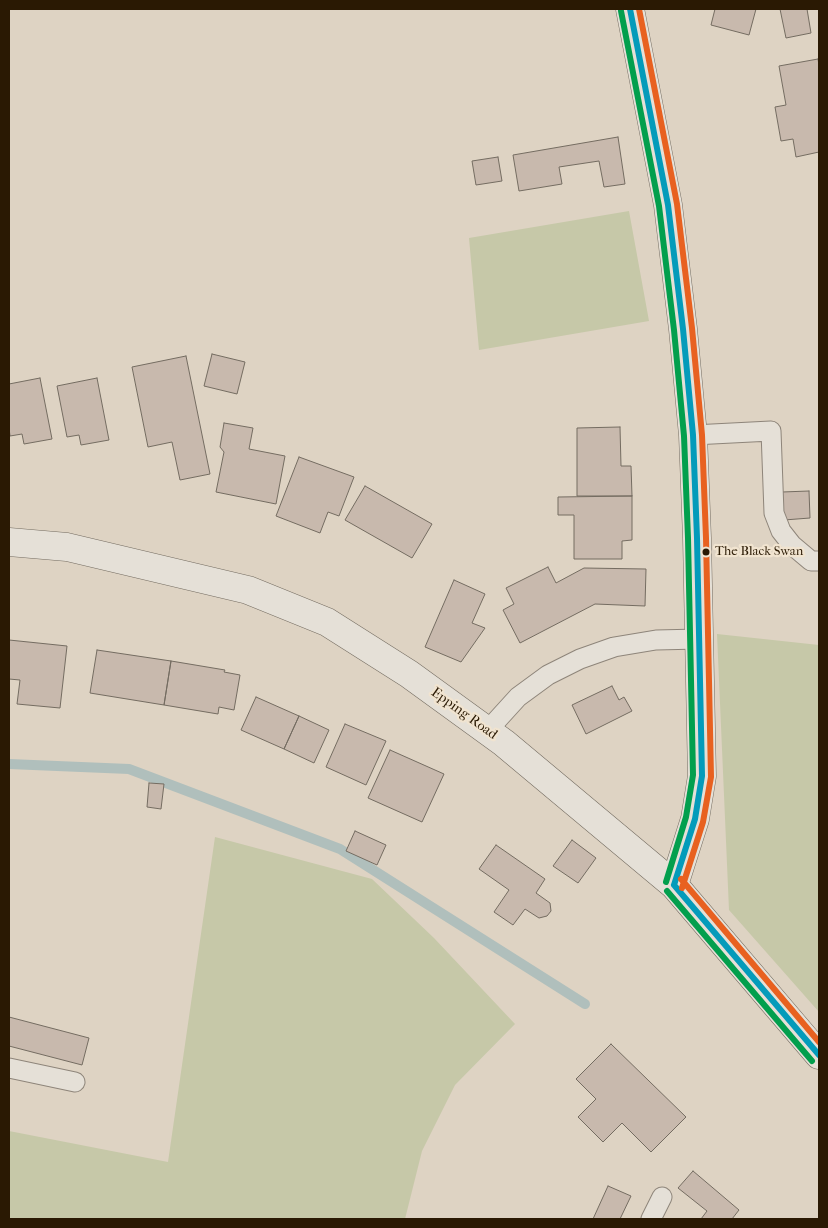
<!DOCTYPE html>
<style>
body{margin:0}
#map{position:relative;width:828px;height:1228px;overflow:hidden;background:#ded3c3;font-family:"IM FELL French Canon",serif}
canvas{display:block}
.frame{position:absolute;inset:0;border:10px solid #2a1903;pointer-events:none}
</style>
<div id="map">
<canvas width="828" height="1228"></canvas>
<div class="frame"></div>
</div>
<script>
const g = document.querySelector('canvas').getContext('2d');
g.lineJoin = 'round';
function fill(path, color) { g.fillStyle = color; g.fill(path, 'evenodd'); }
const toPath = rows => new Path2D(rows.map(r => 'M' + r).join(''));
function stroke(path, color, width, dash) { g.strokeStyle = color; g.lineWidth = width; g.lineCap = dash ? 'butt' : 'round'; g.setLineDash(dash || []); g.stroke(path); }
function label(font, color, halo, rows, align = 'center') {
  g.font = font + ' "IM FELL French Canon",serif'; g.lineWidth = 4.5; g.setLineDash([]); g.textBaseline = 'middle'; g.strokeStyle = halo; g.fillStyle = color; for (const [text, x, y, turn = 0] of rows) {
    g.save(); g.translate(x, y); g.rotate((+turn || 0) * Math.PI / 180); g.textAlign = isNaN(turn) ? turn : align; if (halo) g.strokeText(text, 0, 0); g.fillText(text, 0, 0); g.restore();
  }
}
fill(toPath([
 [629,211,649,321,479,350,469,238],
 [717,634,819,645,819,1012,729,910],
 [215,837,372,879,434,938,515,1024,455,1085,422,1151,405,1219,9,1219,9,1131,168,1162]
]), '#c6c8a8');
stroke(toPath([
 [9,764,129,769,340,849,585,1004]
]), '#b0bfbc', 10);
const building = toPath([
 [715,9,756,9,749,35,711,25,715,9],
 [780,9,807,9,811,33,786,38,780,9],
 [818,59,819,65,819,152,796,157,793,139,781,141,775,107,786,105,779,66,818,59],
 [618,137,625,184,604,187,599,161,559,167,562,184,519,191,513,155,618,137],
 [498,157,502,181,476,185,472,161,498,157],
 [212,354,245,362,237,394,204,386,212,354],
 [186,356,210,474,180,480,172,442,148,447,132,367,186,356],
 [40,378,52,439,24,444,22,434,10,436,9,428,9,384,40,378],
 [97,378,109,440,81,445,79,435,67,437,57,386,97,378],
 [224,423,253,428,249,449,285,456,276,504,216,492,224,452,220,447,224,423],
 [620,427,621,466,631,466,632,496,577,496,577,428,620,427],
 [299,457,354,477,339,516,328,512,320,533,276,516,299,457],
 [365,486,432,524,412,558,345,520,365,486],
 [809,491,810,518,784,520,782,492,809,491],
 [632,496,632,540,622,541,622,559,574,559,574,515,558,515,558,497,632,496],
 [548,567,556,583,584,568,646,569,645,606,595,604,520,643,503,610,514,604,506,588,548,567],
 [454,580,485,594,472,623,485,628,461,662,425,647,454,580],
 [9,640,67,646,60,708,17,704,20,680,9,679,9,640],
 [97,650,171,661,164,705,90,693,97,650],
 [171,661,225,670,224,672,240,675,234,710,219,707,218,714,164,705,171,661],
 [612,686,619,700,624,697,632,711,586,734,572,705,612,686],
 [256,697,299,716,284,749,241,730,256,697],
 [299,716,329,730,314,763,284,749,299,716],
 [345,724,386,741,366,785,326,767,345,724],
 [390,750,444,774,422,822,368,798,390,750],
 [149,783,164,784,161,809,147,807,149,783],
 [355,831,386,845,377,865,346,851,355,831],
 [572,840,596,858,578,883,553,866,572,840],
 [496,845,545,879,536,893,550,903,551,911,547,916,539,918,525,909,513,925,494,912,509,890,479,869,496,845],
 [9,1017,89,1038,82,1065,9,1046,9,1017],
 [611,1044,686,1117,651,1152,622,1123,603,1142,578,1117,596,1099,576,1079,611,1044],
 [693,1171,739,1210,732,1219,701,1219,707,1211,678,1188,693,1171],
 [608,1186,631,1196,620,1219,593,1219,608,1186]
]);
fill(building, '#c8b9ad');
stroke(building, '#746c61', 1);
const lane = toPath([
 [693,435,771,431,774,513,781,531,792,545,811,561,819,561],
 [488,730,518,697,548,675,580,659,614,647,656,640,699,639],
 [9,1068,75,1082],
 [651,1219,662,1197]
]);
const secondary = toPath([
 [630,9,668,205,683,329,693,435,697,538,702,776,695,819,674,885],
 [9,542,67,547,248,590,327,622,409,674,504,743,674,885,819,1055]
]);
stroke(lane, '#8e857a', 21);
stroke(secondary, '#746c61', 29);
stroke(lane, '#e5e0d7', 19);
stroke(secondary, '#e5e0d7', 28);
stroke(toPath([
 [630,9,668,205,683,329,693,435,697,538,702,776,695,819,674,885],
 [674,885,819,1055]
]), '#049bba', 6);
stroke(toPath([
 [621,11,659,206,674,330,684,436,688,538,693,775,686,817,666,882],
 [667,891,812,1061]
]), '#029f4d', 6);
stroke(toPath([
 [639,9,677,204,692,328,702,435,706,538,711,777,703,822,682,888],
 [681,879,819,1042]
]), '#e86120', 6);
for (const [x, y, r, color] of [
 [706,552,4.5,"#2a1903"]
]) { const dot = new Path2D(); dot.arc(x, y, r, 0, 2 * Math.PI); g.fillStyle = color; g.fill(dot); stroke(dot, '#f1e4d0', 2); }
label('13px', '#2a1903', '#f1e4d0', [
 ["The Black Swan",715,552]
], 'left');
label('14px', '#2a1903', '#f1e4d0', [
 ["Epping Road",464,714,36]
]);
</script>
